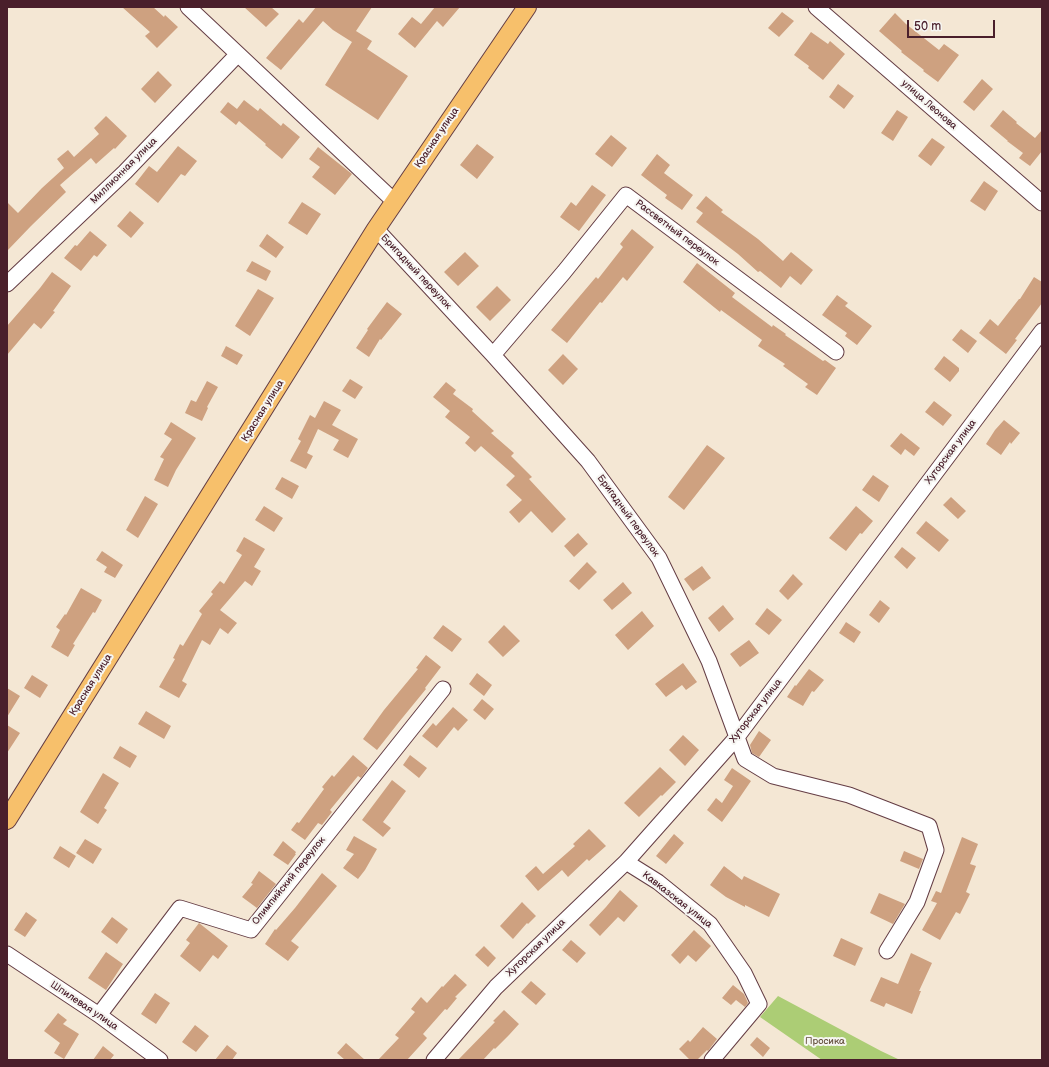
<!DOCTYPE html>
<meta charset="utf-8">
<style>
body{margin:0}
#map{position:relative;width:1049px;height:1067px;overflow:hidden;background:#f4e7d4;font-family:"Balsamiq Sans",sans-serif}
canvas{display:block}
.frame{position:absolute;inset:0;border:8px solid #4a1f2b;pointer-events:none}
.scale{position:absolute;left:907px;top:20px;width:88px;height:18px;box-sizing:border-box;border:2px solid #4a1f2b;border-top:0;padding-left:5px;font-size:12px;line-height:14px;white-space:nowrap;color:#4a1f2b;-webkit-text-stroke:3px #f6f6f2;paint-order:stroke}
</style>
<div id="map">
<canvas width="1049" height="1067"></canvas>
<div class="frame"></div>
<div class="scale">50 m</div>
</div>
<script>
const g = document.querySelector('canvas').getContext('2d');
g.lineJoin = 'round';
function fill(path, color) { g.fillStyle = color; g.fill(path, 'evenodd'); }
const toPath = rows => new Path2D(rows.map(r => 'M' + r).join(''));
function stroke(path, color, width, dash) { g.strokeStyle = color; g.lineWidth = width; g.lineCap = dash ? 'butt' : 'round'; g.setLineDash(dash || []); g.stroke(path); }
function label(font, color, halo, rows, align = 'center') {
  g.font = font + ' "Balsamiq Sans",sans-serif'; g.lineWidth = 4; g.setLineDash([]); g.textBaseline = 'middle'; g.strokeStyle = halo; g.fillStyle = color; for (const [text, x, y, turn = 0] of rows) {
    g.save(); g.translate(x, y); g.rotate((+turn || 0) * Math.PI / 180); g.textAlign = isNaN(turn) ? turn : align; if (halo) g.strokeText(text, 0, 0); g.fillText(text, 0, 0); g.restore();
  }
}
fill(toPath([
 [778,996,881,1051,900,1060,822,1060,760,1017]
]), '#accd75');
fill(toPath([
 [122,7,153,7,164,17,165,15,178,27,157,48,145,36,150,32],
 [244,7,271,7,279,14,266,27],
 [316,7,372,7,356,31,372,41,367,49,408,76,378,120,325,85,352,42,333,30,323,21,281,70,266,58,299,19,303,23],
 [435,7,460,7,443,27,437,21,415,48,398,34,412,17,421,24],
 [782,12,794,21,779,37,768,28],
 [895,13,906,24,939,50,944,44,959,55,938,82,923,71,924,70,901,52,902,51,879,31],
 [811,32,828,44,830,41,845,54,823,80,808,68,809,66,794,55],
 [158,71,172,85,155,103,141,89],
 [982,79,993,89,974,111,963,102],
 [838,84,854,96,844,109,829,97],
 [244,100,258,111,260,108,281,126,283,123,300,137,282,159,265,145,266,144,239,121,236,125,220,112,228,102,237,109],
 [897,110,908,117,893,141,881,133],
 [1003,110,1017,122,1016,123,1035,138,1042,130,1042,151,1030,166,1019,158,1023,153,1007,141,1008,141,990,126],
 [106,116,127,136,115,149,114,148,96,164,91,158,60,185,66,192,31,226,7,251,7,202,18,213,42,188,64,168,57,159,68,150,74,157,99,134,94,128],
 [611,135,627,148,612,167,595,154],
 [932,138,945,147,931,166,918,156],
 [477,144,494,157,477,179,460,165],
 [178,146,197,161,185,176,181,174,158,203,135,184,149,166,157,172],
 [318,147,352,174,335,195,312,177,320,167,309,159],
 [657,154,670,165,664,173,693,195,682,210,665,198,667,195,641,175],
 [984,181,998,191,985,211,970,201],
 [592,185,606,195,579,231,560,217,571,202,576,206],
 [706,196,723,210,721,212,758,239,783,261,791,252,813,270,801,285,790,276,781,288,760,271,758,272,738,254,696,222,703,213,696,208],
 [302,202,321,214,307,235,288,223],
 [130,211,144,223,131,238,117,226],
 [632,229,654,247,627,281,623,277,602,303,600,302,567,343,551,330,596,277,598,279,623,247,620,244],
 [90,231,107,245,97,257,94,255,81,271,64,258,75,245,77,246],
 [267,234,284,247,276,258,259,246],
 [465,252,479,266,458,286,444,272],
 [252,261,271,271,266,281,246,271],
 [697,263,735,293,732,297,772,327,773,325,786,334,785,335,823,361,825,360,836,368,817,395,805,387,808,384,783,366,785,364,758,346,762,340,721,310,720,312,683,282],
 [52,272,71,286,53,311,55,312,41,329,34,323,7,355,7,326,40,288],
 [1034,277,1042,282,1042,303,1015,339,1017,340,1006,354,979,333,990,319,998,326,1019,299,1020,299],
 [497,286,511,300,490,321,476,307],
 [258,289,274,298,250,336,235,326],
 [837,295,848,303,845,306,872,326,857,345,845,336,847,333,822,315],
 [387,302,402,314,381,340,380,339,369,357,356,348,368,330,367,329],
 [961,329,977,341,968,353,952,340],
 [226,346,243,355,237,365,221,356],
 [563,354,578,369,563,385,548,370],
 [944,356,959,368,959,371,950,382,934,369],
 [350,379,363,387,355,399,342,391],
 [207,381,218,387,207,407,208,408,202,421,185,413,191,400,196,402],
 [446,382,456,390,453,394,473,409,472,411,494,431,491,433,514,453,511,456,532,477,529,479,566,519,552,533,531,511,519,523,509,512,522,500,506,485,515,476,481,446,475,452,465,443,470,437,445,417,450,411,433,397],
 [324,401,341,410,332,425,358,439,348,458,333,450,339,440,318,429,307,453,313,456,306,469,290,461,301,441,298,439,310,415,315,418],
 [934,401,952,415,943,426,925,412],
 [1004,420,1020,433,1011,444,1010,442,1001,455,986,444,995,430],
 [171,422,196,438,176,470,168,487,154,480,164,459,160,457,172,439,164,434],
 [901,433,920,448,914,456,905,449,901,455,890,446],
 [707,445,725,458,684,510,668,497],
 [873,475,889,486,879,502,862,490],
 [282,477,299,486,292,499,275,489],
 [145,496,158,504,138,538,126,530],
 [951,497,966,511,958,519,943,505],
 [264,506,283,518,274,532,255,520],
 [856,506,873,521,862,534,860,533,846,551,829,538],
 [926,521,949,540,939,552,916,533],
 [578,533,588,544,574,557,564,546],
 [244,537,265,549,254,567,261,571,252,586,245,581,220,610,237,623,228,634,220,628,210,645,202,640,182,681,187,684,179,698,159,687,175,659,173,658,180,644,183,646,202,614,199,611,213,594,211,592,220,581,224,584,242,555,236,551],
 [902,547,916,558,907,569,894,557],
 [102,551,123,565,115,578,104,572,107,567,96,560],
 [587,562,597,572,579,590,569,581],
 [702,566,711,578,693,591,684,579],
 [793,574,803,584,788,600,779,591],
 [623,582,632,593,612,610,603,600],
 [81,588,102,600,95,613,93,612,73,644,75,645,68,657,51,647,60,630,56,627,65,614,66,615],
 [880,600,890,608,879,623,869,615],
 [723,605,734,619,719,632,708,618],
 [767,608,782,620,769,635,755,624],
 [642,611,654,626,628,650,615,635],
 [846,622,861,632,854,643,839,633],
 [443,625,462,639,452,652,433,638],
 [504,625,520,641,503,657,488,642],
 [749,640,759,653,740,667,730,654],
 [426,655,441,667,425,688,426,689,399,722,377,750,363,739,384,710,418,669,416,668],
 [683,663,697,682,686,690,682,685,666,697,655,684],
 [809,669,824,680,814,692,812,691,803,706,787,697,795,685,796,686],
 [477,673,492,685,484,696,469,684],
 [32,675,48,685,40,698,24,688],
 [7,688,20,696,7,717],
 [482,699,494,709,485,720,473,710],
 [453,707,468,720,458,731,454,727,437,748,422,736,433,723,436,726],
 [146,711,171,726,164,739,138,724],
 [7,725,20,733,7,753],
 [759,731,771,740,759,757,752,753,750,745],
 [683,735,699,750,685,766,669,750],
 [120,746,137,756,130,768,113,758],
 [353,755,368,768,361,778,358,776,330,810,332,812,322,825,318,823,305,840,291,830,297,822,299,823,324,789,322,787,332,775,334,777],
 [410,755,427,768,419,778,403,765],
 [660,767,676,782,662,796,661,795,639,817,624,803],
 [732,768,751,781,738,800,722,822,707,810,716,798,722,803,733,786,724,780],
 [103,773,119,783,104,808,107,810,98,824,80,812],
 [392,780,406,791,383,822,391,828,383,837,362,820],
 [589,829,606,846,589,861,587,859,568,877,562,870,538,891,525,876,536,866,543,874,575,846,573,844],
 [674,834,684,843,666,864,656,856],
 [354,836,377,849,365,870,358,879,343,868,354,854,346,850],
 [962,837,978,844,970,864,976,866,966,892,970,894,960,914,956,912,940,940,922,930,937,903,931,901,936,891,941,893],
 [85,839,102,849,93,864,76,853],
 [283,841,296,852,295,854,296,854,288,865,273,855],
 [60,846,76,856,69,868,53,858],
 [904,851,923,859,919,869,900,861],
 [724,866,742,880,744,876,780,894,769,917,745,905,745,907,726,897,710,885],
 [259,871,276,884,257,908,242,897,253,884,251,883],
 [322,873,337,886,291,941,299,947,288,961,265,944,275,929,276,930,295,908],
 [620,890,638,906,624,922,618,917,600,936,589,925,606,907],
 [879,893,905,904,893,924,870,913],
 [522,902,536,916,528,924,527,923,513,939,500,926],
 [26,912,37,920,25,937,14,930],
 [112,917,128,929,117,944,101,932],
 [199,923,228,946,218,959,213,955,200,972,180,956,190,943,186,940],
 [694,930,711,946,696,962,688,955,680,964,671,955],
 [841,938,863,948,855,966,833,956],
 [571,940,586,953,577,963,562,950],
 [484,946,496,958,488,967,475,955],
 [106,952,123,964,106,990,88,978],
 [911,953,932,963,919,991,921,991,912,1014,886,1003,884,1007,870,1001,881,977,898,984],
 [455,974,467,985,455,997,457,998,447,1010,445,1009,423,1034,427,1038,407,1060,378,1060,399,1038,395,1035,415,1012,411,1009,421,997,427,1003,442,986,443,987],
 [531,981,546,994,536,1005,521,992],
 [733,985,744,994,748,1003,745,1007,736,1000,731,1005,722,998],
 [155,993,170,1003,156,1024,141,1014],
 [504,1010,519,1024,509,1035,495,1049,494,1048,483,1060,458,1060,495,1022,493,1021],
 [58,1013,67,1020,63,1024,79,1034,64,1059,54,1053,60,1043,44,1031],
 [195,1025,209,1036,196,1052,182,1042],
 [703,1027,717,1039,708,1051,707,1050,697,1060,690,1060,679,1049,688,1040,690,1042],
 [757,1037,770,1048,763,1057,750,1045],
 [346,1043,365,1060,345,1060,337,1053],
 [227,1045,237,1053,232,1060,215,1060],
 [103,1046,114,1055,110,1060,93,1060]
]), '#cea180');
const minor = toPath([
 [188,7,394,201],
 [816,7,1042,203],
 [376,229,493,355,588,461,659,558,709,661,745,759,773,776,849,795,929,826,936,850,917,902,887,951],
 [7,284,125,172,237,55],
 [493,355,564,272,626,195,836,352],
 [626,862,658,882,710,924,744,973,759,1004,712,1060],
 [7,954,99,1015,160,1060],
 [99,1015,180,908,251,930,443,689],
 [434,1060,496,987,626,862,737,737,1042,331]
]);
const major = toPath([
 [7,820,376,229,527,7]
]);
stroke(minor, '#643d44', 17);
stroke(major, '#643d44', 20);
stroke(minor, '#fff', 15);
stroke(major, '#f7c06b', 18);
label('10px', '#4a1f2b', '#f6f6f2', [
 ["улица Леонова",929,105,41],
 ["Красная улица",437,138,-56],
 ["Миллионная улица",124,171,-45],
 ["Рассветный переулок",677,233,37],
 ["Бригадный переулок",416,272,47],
 ["Красная улица",263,411,-58],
 ["Хуторская улица",951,452,-53],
 ["Бригадный переулок",628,516,54],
 ["Красная улица",91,685,-58],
 ["Хуторская улица",756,711,-52],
 ["Олимпийский переулок",289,881,-51],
 ["Кавказская улица",677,900,38],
 ["Хуторская улица",536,948,-44],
 ["Шпилевая улица",84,1006,34]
]);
label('10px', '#675341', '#f6f6f2', [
 ["Просика",825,1041]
]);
</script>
